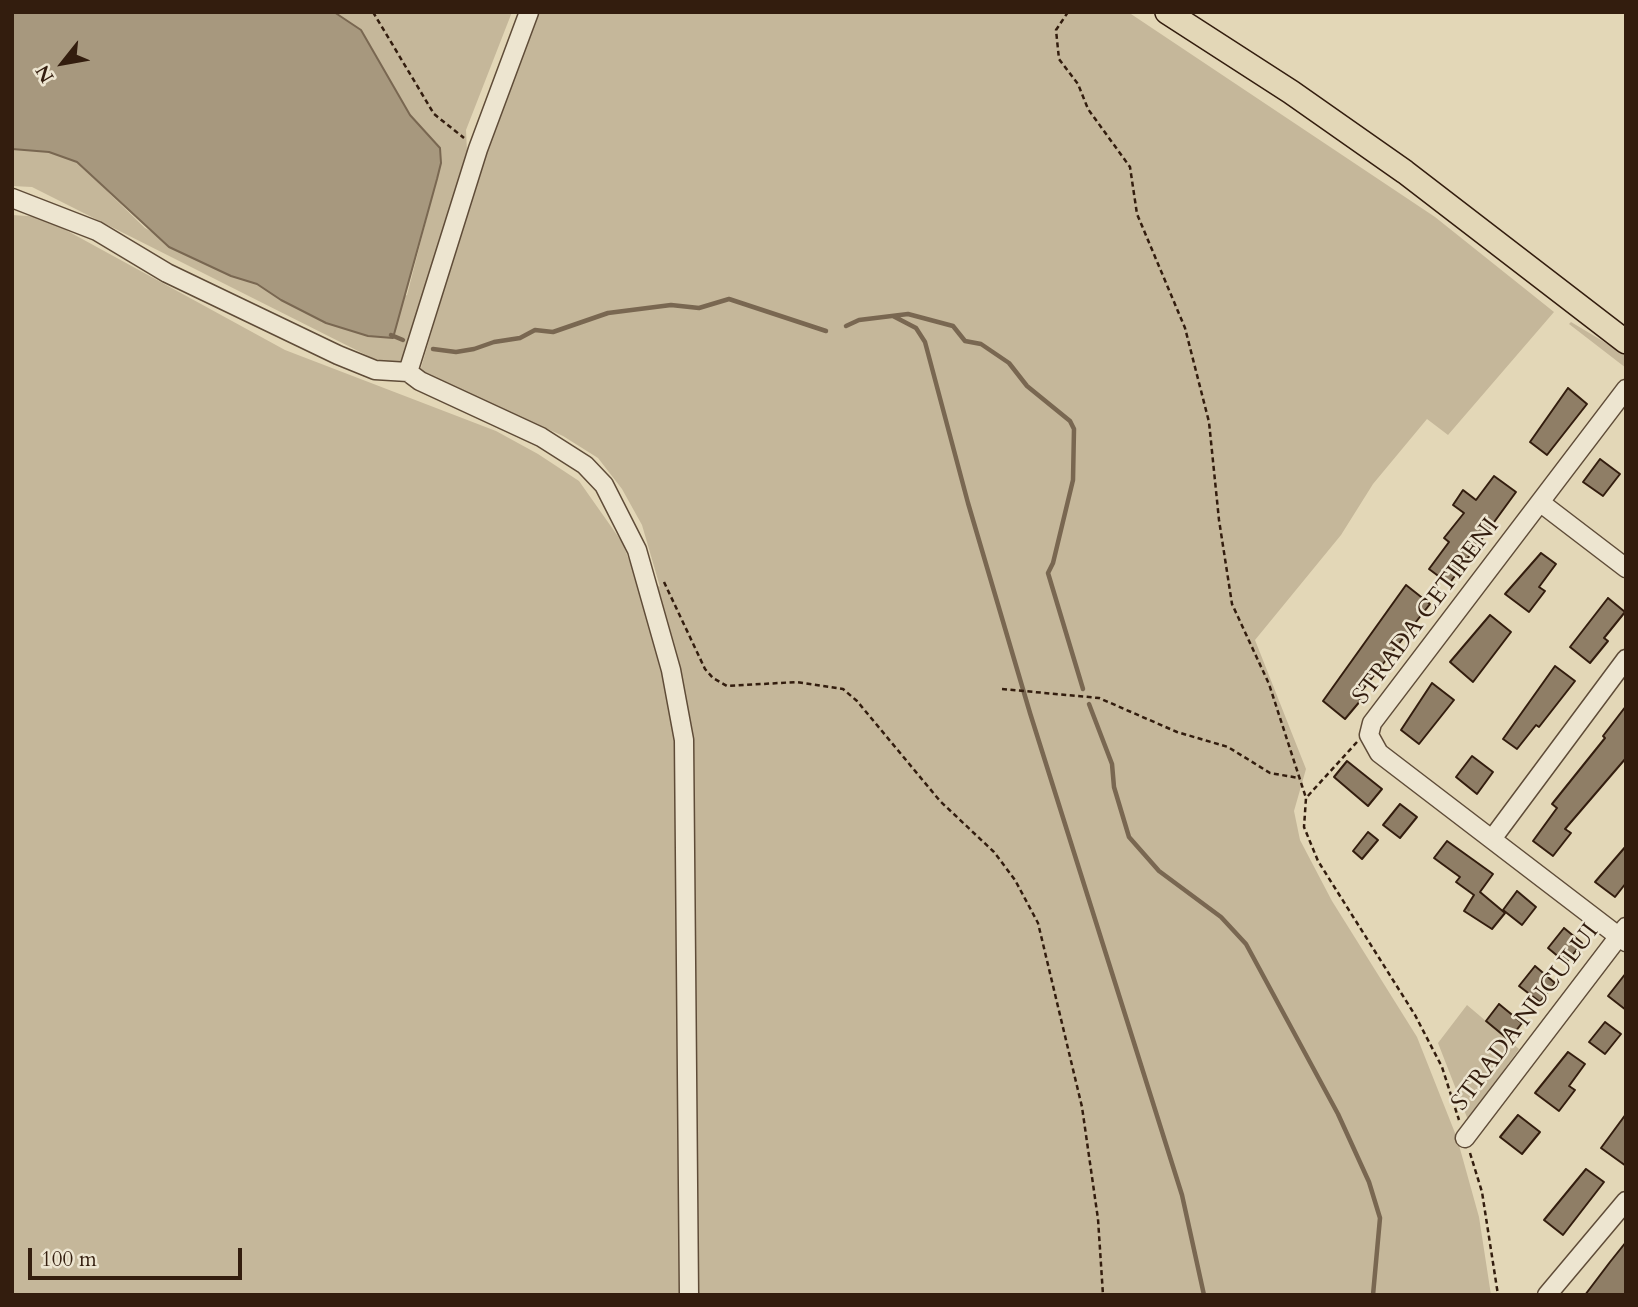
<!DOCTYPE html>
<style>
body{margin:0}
#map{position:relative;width:1638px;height:1307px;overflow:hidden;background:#e3d7b7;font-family:Cardo,serif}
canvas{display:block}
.frame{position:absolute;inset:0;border:14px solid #331d0e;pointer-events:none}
.north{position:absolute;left:28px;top:28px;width:70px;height:70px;-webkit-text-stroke:5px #ede5d0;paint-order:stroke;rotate:239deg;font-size:19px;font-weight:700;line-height:28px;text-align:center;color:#331d0e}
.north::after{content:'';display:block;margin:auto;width:24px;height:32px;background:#331d0e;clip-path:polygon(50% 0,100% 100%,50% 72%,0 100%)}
.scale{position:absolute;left:28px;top:1248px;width:214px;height:32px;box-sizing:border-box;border:4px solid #331d0e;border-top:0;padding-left:9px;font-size:21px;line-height:24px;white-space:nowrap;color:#331d0e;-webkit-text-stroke:5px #ede5d0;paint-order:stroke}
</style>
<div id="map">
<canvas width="1638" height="1307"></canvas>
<div class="frame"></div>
<div class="north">N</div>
<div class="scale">100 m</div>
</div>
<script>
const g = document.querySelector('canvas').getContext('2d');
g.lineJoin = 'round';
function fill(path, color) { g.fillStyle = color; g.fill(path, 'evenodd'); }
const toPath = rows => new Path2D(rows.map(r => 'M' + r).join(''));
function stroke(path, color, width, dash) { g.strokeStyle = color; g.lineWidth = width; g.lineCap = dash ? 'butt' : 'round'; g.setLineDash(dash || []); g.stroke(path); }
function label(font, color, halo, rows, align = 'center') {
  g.font = font + ' Cardo,serif'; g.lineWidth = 5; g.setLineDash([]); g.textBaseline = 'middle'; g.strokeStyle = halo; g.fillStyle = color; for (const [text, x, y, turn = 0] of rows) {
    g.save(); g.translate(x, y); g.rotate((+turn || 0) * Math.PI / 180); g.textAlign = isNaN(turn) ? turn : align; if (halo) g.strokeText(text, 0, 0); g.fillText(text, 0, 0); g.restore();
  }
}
fill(toPath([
 [334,12,512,12,466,130,467,152,402,366,372,358,32,187,12,186,12,149,49,152,77,162,145,228,231,276,257,284,281,300,326,323,407,295,441,163,440,148,410,115,361,30],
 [539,12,1128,12,1435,217,1554,312,1448,435,1427,419,1373,484,1341,535,1255,640,1306,769,1294,811,1300,840,1332,901,1417,1037,1457,1138,1479,1217,1491,1295,12,1295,12,215,42,217,285,350,496,431,538,454,579,481,622,542,631,565,660,587,642,525,622,489,598,458,563,436,420,371,486,149],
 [1571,322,1626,355,1626,368,1569,324],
 [1467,1005,1519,1049,1468,1120,1438,1043]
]), '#c5b79a');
const water = toPath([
 [12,12,334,12,361,30,410,115,440,148,441,163,437,179,393,338,368,336,326,323,281,300,257,284,231,276,169,247,77,162,49,152,12,149,12,12]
]);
fill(water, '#a7987e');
stroke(water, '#796751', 2);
stroke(toPath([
 [893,316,916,328,925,342,968,503,1030,713,1182,1195,1204,1295],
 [846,326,859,320,908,314,953,326,965,341,981,344,1009,363,1027,386,1070,421,1074,429,1073,480,1053,563,1048,573,1083,689],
 [391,335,403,340],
 [433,349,456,352,474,349,494,342,520,338,535,330,553,332,608,313,671,305,699,308,729,299,826,331],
 [1089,704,1112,764,1114,787,1129,837,1159,871,1221,917,1246,944,1338,1114,1369,1182,1380,1218,1373,1295]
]), '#796751', 4.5);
const building = toPath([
 [1568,388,1587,404,1547,455,1530,442,1568,388],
 [1600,459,1620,474,1603,496,1583,482,1600,459],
 [1494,476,1516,492,1449,584,1429,569,1449,542,1444,538,1464,513,1453,505,1463,490,1476,500,1494,476],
 [1541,553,1556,564,1539,587,1545,591,1529,612,1505,594,1541,553],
 [1406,585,1430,604,1357,697,1361,700,1345,719,1323,701,1406,585],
 [1608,598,1625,612,1604,638,1608,641,1590,663,1570,647,1608,598],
 [1490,615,1511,632,1473,682,1450,662,1490,615],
 [1555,666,1575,681,1539,727,1536,725,1517,749,1503,739,1555,666],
 [1432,683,1454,700,1419,744,1401,730,1432,683],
 [1626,706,1626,758,1565,829,1571,833,1553,856,1533,841,1557,808,1552,804,1605,738,1603,736,1626,706],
 [1472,756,1493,772,1477,794,1456,777,1472,756],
 [1347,761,1382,789,1368,806,1334,777,1347,761],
 [1400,804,1417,817,1400,838,1383,825,1400,804],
 [1368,832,1378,840,1362,859,1353,851,1368,832],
 [1447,841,1493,874,1480,892,1505,913,1492,929,1464,911,1474,895,1456,882,1460,877,1434,858,1447,841],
 [1626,846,1626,883,1615,897,1595,882,1626,846],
 [1517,891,1536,907,1522,925,1503,910,1517,891],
 [1564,928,1582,943,1566,963,1548,948,1564,928],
 [1535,966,1555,983,1540,1002,1519,986,1535,966],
 [1626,973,1626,1010,1608,996,1626,973],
 [1499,1004,1522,1023,1509,1040,1486,1021,1499,1004],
 [1605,1022,1621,1034,1605,1054,1589,1042,1605,1022],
 [1568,1052,1585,1064,1569,1086,1575,1090,1559,1111,1535,1093,1568,1052],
 [1626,1114,1626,1166,1601,1148,1626,1114],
 [1518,1115,1540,1132,1522,1154,1500,1137,1518,1115],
 [1586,1169,1604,1182,1563,1235,1544,1220,1586,1169],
 [1626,1242,1626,1295,1585,1295,1610,1262,1626,1242]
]);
fill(building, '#8f7e66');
stroke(building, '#331d0e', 2);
const minor = toPath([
 [12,198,97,231,167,273,338,355,375,370,408,372],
 [408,372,420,381,541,437,585,465,604,485,637,550,671,670,684,740,689,1295],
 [408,372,478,149,529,12],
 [1626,389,1372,723,1369,735,1379,753,1626,942],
 [1541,503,1626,568],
 [1492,839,1626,659],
 [1465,1138,1626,927],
 [1547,1295,1626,1201]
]);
const major = toPath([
 [1167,12,1291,92,1405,172,1626,342]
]);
stroke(minor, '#5f4c38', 21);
stroke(major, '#331d0e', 26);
stroke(toPath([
 [373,12,434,114,464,138],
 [1068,12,1056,30,1059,59,1078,84,1088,109,1130,167,1137,214,1185,328,1209,422,1219,520,1232,604,1269,684,1306,798],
 [664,582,705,669,713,678,727,686,797,682,843,689,857,701,940,801,994,852,1015,880,1038,923,1082,1107,1098,1219,1103,1295],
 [1002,689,1099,698,1177,732,1228,747,1270,773,1299,778],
 [1357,742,1306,798,1304,827,1318,861,1415,1015,1442,1067,1459,1120],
 [1470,1153,1482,1192,1498,1295]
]), '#331d0e', 2.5, [5, 3.5]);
stroke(minor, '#ede5d0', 18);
stroke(major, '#e3d7b7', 23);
label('24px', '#331d0e', '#ede5d0', [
 ["STRADA CETIRENI",1427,612,-53],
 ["STRADA NUCULUI",1526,1018,-53]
]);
</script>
